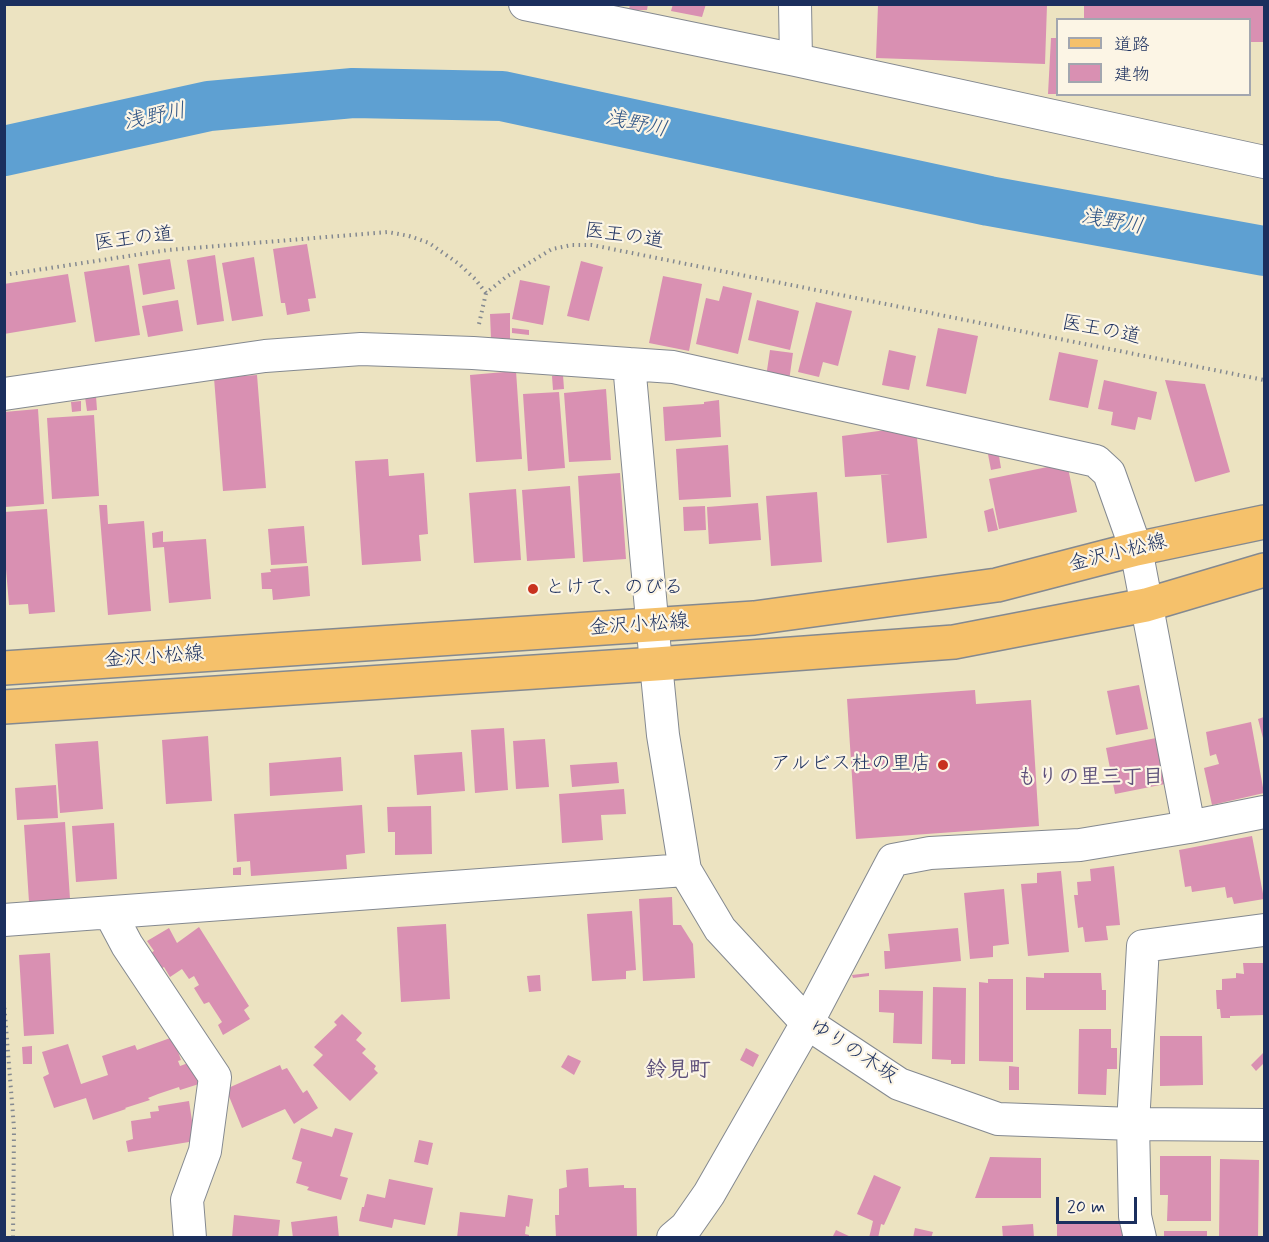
<!DOCTYPE html>
<meta charset="utf-8">
<style>
body{margin:0}
#map{position:relative;width:1269px;height:1242px;overflow:hidden;background:#ece3c1;font-family:Mynerve,"Klee One",sans-serif}
canvas{display:block}
.frame{position:absolute;inset:0;border:6px solid #1b2f5e;pointer-events:none}
.legend{position:absolute;left:1056px;top:18px;width:195px;height:78px;box-sizing:border-box;background:#fcf5e5;border:2px solid #a2a6af;margin:0;padding:8px 10px;list-style:none;font-size:18px;color:#1b2f5e}
.legend li{display:flex;align-items:center;gap:12px;height:30px}
.legend b{width:30px;border:2px solid #a2a6af}
.scale{position:absolute;left:1056px;top:1197px;width:81px;height:27px;box-sizing:border-box;border:3px solid #1b2f5e;border-top:0;padding-left:8px;font-size:18px;line-height:21px;white-space:nowrap;color:#1b2f5e;-webkit-text-stroke:4px #fcf5e5;paint-order:stroke}
</style>
<div id="map">
<canvas width="1269" height="1242"></canvas>
<div class="frame"></div>
<ul class="legend">
<li><b style="height:8px;background:#f5c16b"></b>道路</li>
<li><b style="height:16px;background:#d990b2"></b>建物</li>
</ul>
<div class="scale">20 m</div>
</div>
<script>
const g = document.querySelector('canvas').getContext('2d');
g.lineJoin = 'round';
const toPath = rows => new Path2D(rows.map(r => 'M' + r).join(''));
function stroke(path, color, width, dash) { g.strokeStyle = color; g.lineWidth = width; g.lineCap = dash ? 'butt' : 'round'; g.setLineDash(dash || []); g.stroke(path); }
function fill(path, color) { g.fillStyle = color; g.fill(path, 'evenodd'); }
function label(font, color, halo, rows, align = 'center') {
  g.font = font + ' Mynerve,"Klee One",sans-serif'; g.lineWidth = 4.5; g.setLineDash([]); g.textBaseline = 'middle'; g.strokeStyle = halo; g.fillStyle = color; for (const [text, x, y, turn = 0] of rows) {
    g.save(); g.translate(x, y); g.rotate((+turn || 0) * Math.PI / 180); g.textAlign = isNaN(turn) ? turn : align; if (halo) g.strokeText(text, 0, 0); g.fillText(text, 0, 0); g.restore();
  }
}
stroke(toPath([
 [4,151,209,106,353,93,502,96,989,201,1264,251]
]), '#5ea0d2', 50);
fill(toPath([
 [630,4,648,4,647,10,629,10],
 [673,4,706,4,702,17,671,11],
 [1084,4,1264,4,1264,42,1250,42,1250,20,1084,20],
 [878,5,1047,5,1045,64,876,58],
 [1051,38,1058,38,1058,94,1048,94],
 [307,244,316,298,308,299,310,311,287,315,285,303,281,303,273,249],
 [215,255,224,321,197,325,187,260],
 [254,257,263,316,232,321,222,263],
 [170,259,175,289,143,295,138,264],
 [581,261,603,267,589,321,567,316],
 [129,265,140,335,95,342,84,272],
 [68,274,76,322,4,334,4,284],
 [663,276,702,284,689,351,649,343],
 [520,280,550,286,543,325,512,319],
 [723,286,752,293,738,354,696,344,706,298,719,301],
 [178,300,183,331,148,337,142,306],
 [757,300,799,311,790,350,748,340],
 [816,302,852,311,838,366,823,362,819,377,798,372],
 [510,313,510,339,491,339,490,314],
 [512,328,529,330,529,335,512,333],
 [938,328,978,336,966,394,926,386],
 [770,350,793,353,789,381,766,377],
 [889,350,916,356,909,390,882,385],
 [1059,352,1098,360,1088,408,1049,400],
 [516,371,522,459,476,462,470,375],
 [257,375,266,488,223,491,214,378],
 [563,375,564,389,553,390,552,376],
 [1104,380,1157,392,1151,420,1138,417,1135,430,1111,425,1113,412,1098,409],
 [1165,380,1205,384,1230,472,1195,482],
 [606,389,611,460,569,462,564,393],
 [559,392,565,468,528,471,523,394],
 [96,396,97,410,87,411,85,397],
 [719,400,721,437,665,441,663,407,704,404,704,402],
 [81,401,81,411,72,412,71,402],
 [38,409,44,504,5,507,4,412],
 [94,415,99,496,52,499,47,418],
 [886,430,917,438,927,538,887,543,881,475,890,474,845,477,842,436],
 [728,445,731,497,679,500,676,449],
 [987,449,998,450,1001,468,991,470],
 [388,459,389,476,424,473,428,534,419,535,421,561,362,565,355,461],
 [1067,463,1077,512,999,529,989,479],
 [620,473,626,559,583,562,578,476],
 [570,486,575,558,527,561,522,490],
 [516,489,521,560,474,563,469,493],
 [817,492,822,562,771,566,766,496],
 [758,503,761,540,709,544,707,507],
 [99,505,107,505,108,524,144,521,151,611,108,615],
 [705,506,706,530,684,531,683,507],
 [993,508,998,530,988,532,984,511],
 [47,509,55,612,29,614,28,604,9,605,4,545,4,512],
 [304,526,307,563,271,565,268,529],
 [163,531,163,542,206,539,211,599,169,603,164,547,153,548,152,533],
 [308,566,310,596,273,600,272,589,262,589,261,573,271,572,270,569],
 [1139,685,1148,729,1116,735,1107,691],
 [975,690,976,704,1031,700,1039,826,856,839,847,699],
 [1264,717,1264,742,1258,719],
 [1251,722,1264,793,1212,805,1204,768,1219,764,1216,754,1210,756,1206,732],
 [504,728,508,790,475,793,471,730],
 [208,736,212,801,166,804,162,740],
 [1156,738,1165,784,1115,794,1106,748],
 [545,739,549,787,516,789,513,741],
 [98,741,103,809,60,813,55,744],
 [462,752,465,791,417,795,414,755],
 [341,757,343,791,270,796,269,763],
 [617,762,619,783,572,787,570,765],
 [56,785,58,818,17,820,15,788],
 [624,789,626,814,601,815,603,840,562,843,559,794],
 [362,805,365,853,346,855,347,869,251,876,250,861,237,862,234,814],
 [431,806,432,854,395,855,395,832,388,832,387,807],
 [65,822,70,899,29,902,24,825],
 [114,823,117,879,76,882,72,826],
 [1252,836,1264,899,1234,904,1232,897,1227,898,1225,887,1192,892,1191,886,1185,887,1179,850],
 [1114,866,1120,925,1106,926,1108,940,1085,942,1083,927,1078,928,1074,895,1078,895,1077,882,1091,881,1090,869],
 [241,867,241,875,233,875,233,868],
 [1061,871,1069,952,1028,956,1021,884,1037,883,1037,873],
 [1004,889,1009,944,993,946,993,957,970,959,964,893],
 [672,897,673,925,681,925,693,944,695,978,643,981,639,899],
 [632,911,636,970,626,971,626,979,592,981,587,914],
 [446,924,450,999,401,1002,397,927],
 [199,927,249,1006,244,1010,250,1019,223,1035,218,1025,222,1022,209,1002,204,1004,194,988,199,985,194,976,189,979,182,969,170,977,164,967,159,970,149,954,154,951,147,941,169,928,177,943],
 [958,928,961,961,885,969,884,951,890,951,888,934],
 [50,953,54,1034,24,1036,19,955],
 [1243,963,1264,963,1264,1015,1230,1016,1230,1018,1221,1018,1220,1009,1217,1009,1216,990,1222,990,1222,979,1236,978,1236,973,1244,974],
 [869,973,869,976,853,978,852,975],
 [1044,973,1101,973,1102,990,1106,990,1106,1010,1026,1010,1026,977,1044,978],
 [540,975,541,991,529,992,527,976],
 [988,979,1013,979,1013,1062,979,1061,979,982,988,983],
 [933,987,966,988,965,1064,951,1064,951,1060,932,1059],
 [879,990,923,991,922,1044,893,1043,894,1013,879,1012],
 [342,1014,362,1033,356,1040,366,1049,362,1053,376,1066,374,1069,378,1073,350,1101,313,1065,323,1055,314,1047,337,1025,334,1022],
 [1079,1029,1111,1029,1111,1048,1117,1048,1117,1069,1107,1069,1106,1095,1078,1094],
 [1160,1036,1202,1036,1203,1085,1160,1086],
 [173,1037,181,1060,178,1061,180,1066,191,1062,199,1084,180,1090,179,1087,158,1094,148,1098,150,1100,125,1108,126,1109,93,1120,86,1098,54,1108,43,1077,49,1074,42,1052,68,1044,81,1084,108,1075,102,1056,135,1045,137,1050],
 [32,1046,32,1064,23,1064,22,1047],
 [746,1048,759,1055,753,1067,740,1060],
 [1263,1053,1264,1063,1256,1071,1251,1065],
 [568,1055,581,1061,574,1075,561,1067],
 [280,1065,282,1070,287,1068,303,1093,307,1090,318,1108,294,1124,285,1109,242,1128,226,1089],
 [1009,1066,1019,1067,1019,1090,1009,1090],
 [189,1101,195,1141,128,1152,126,1141,133,1139,131,1121,151,1118,150,1112,159,1111,158,1106],
 [301,1128,332,1137,335,1128,353,1133,340,1176,348,1178,341,1200,307,1190,309,1187,296,1183,302,1162,292,1159],
 [419,1140,433,1143,428,1165,414,1162],
 [1160,1156,1211,1156,1211,1221,1167,1221,1168,1195,1160,1195],
 [990,1157,1041,1158,1041,1198,975,1198],
 [1220,1159,1259,1160,1258,1238,1219,1238],
 [588,1168,589,1187,624,1185,624,1188,636,1188,637,1238,556,1238,555,1215,559,1215,559,1189,567,1187,566,1170],
 [874,1175,901,1187,884,1225,881,1224,878,1238,869,1238,873,1221,857,1214],
 [389,1179,433,1188,425,1225,394,1219,392,1228,359,1221,362,1207,364,1207,367,1194,385,1198],
 [508,1195,533,1199,529,1227,526,1226,525,1234,529,1235,529,1238,457,1238,460,1212,505,1217],
 [234,1215,280,1220,278,1238,232,1238],
 [337,1216,339,1238,293,1238,291,1222],
 [1123,1222,1123,1238,1057,1238,1057,1223],
 [1033,1224,1034,1238,1003,1238,1002,1226],
 [915,1228,933,1232,931,1238,913,1238],
 [836,1230,853,1238,832,1238],
 [1164,1231,1207,1231,1207,1238,1164,1238]
]), '#d990b2');
const minor = toPath([
 [525,4,796,60,1264,162],
 [795,4,796,60],
 [4,394,265,356,361,349,473,353,629,364],
 [1189,827,1136,549,1109,473,1096,461,673,367,629,364,656,664,663,735,685,870,720,929,807,1023,899,1084,998,1119,1133,1124,1264,1125],
 [110,913,127,945,215,1077,205,1151,187,1200,190,1238],
 [4,920,685,870],
 [673,1238,686,1227,709,1194,807,1023,893,860,930,853,1080,845,1189,827,1264,812],
 [1140,1238,1135,1216,1133,1124,1143,946,1264,930]
]);
const major = toPath([
 [4,668,754,618,997,585,1136,549,1264,522],
 [4,707,656,664,954,642,1146,605,1264,570]
]);
stroke(minor, '#848990', 34);
stroke(major, '#848990', 36);
stroke(toPath([
 [4,275,168,250,388,232,409,236,429,243,459,264,475,279,486,293,506,277,552,249,572,245,592,245,1264,380],
 [479,324,486,293],
 [4,1002,14,1128,13,1238]
]), '#848990', 4, [1.5, 4.5]);
stroke(minor, '#fff', 32);
stroke(major, '#f5c16b', 33);
for (const [x, y, r, color] of [
 [533,589,6,"#c8321e"],
 [943,765,6,"#c8321e"]
]) { const dot = new Path2D(); dot.arc(x, y, r, 0, 2 * Math.PI); g.fillStyle = color; g.fill(dot); stroke(dot, '#fcf5e5', 2); }
label('20px', '#1b2f5e', '#fcf5e5', [
 ["医王の道",624,237,8],
 ["医王の道",134,240,-7],
 ["医王の道",1101,331,11],
 ["金沢小松線",1118,554,-14],
 ["金沢小松線",639,626,-4],
 ["金沢小松線",154,658,-4],
 ["ゆりの木坂",853,1052,33]
]);
label('20px', '#1b2f5e', '#fcf5e5', [
 ["とけて、のびる",545,589],
 ["アルビス杜の里店",931,765,"right"]
], 'left');
label('italic 21px', '#325787', '#fcf5e5', [
 ["浅野川",155,118,-12],
 ["浅野川",636,125,12],
 ["浅野川",1112,223,10]
]);
label('bold 21px', '#5e517b', '#fcf5e5', [
 ["もりの里三丁目",1090,779]
]);
label('bold 22px', '#5e517b', '#fcf5e5', [
 ["鈴見町",678,1071]
]);
</script>
